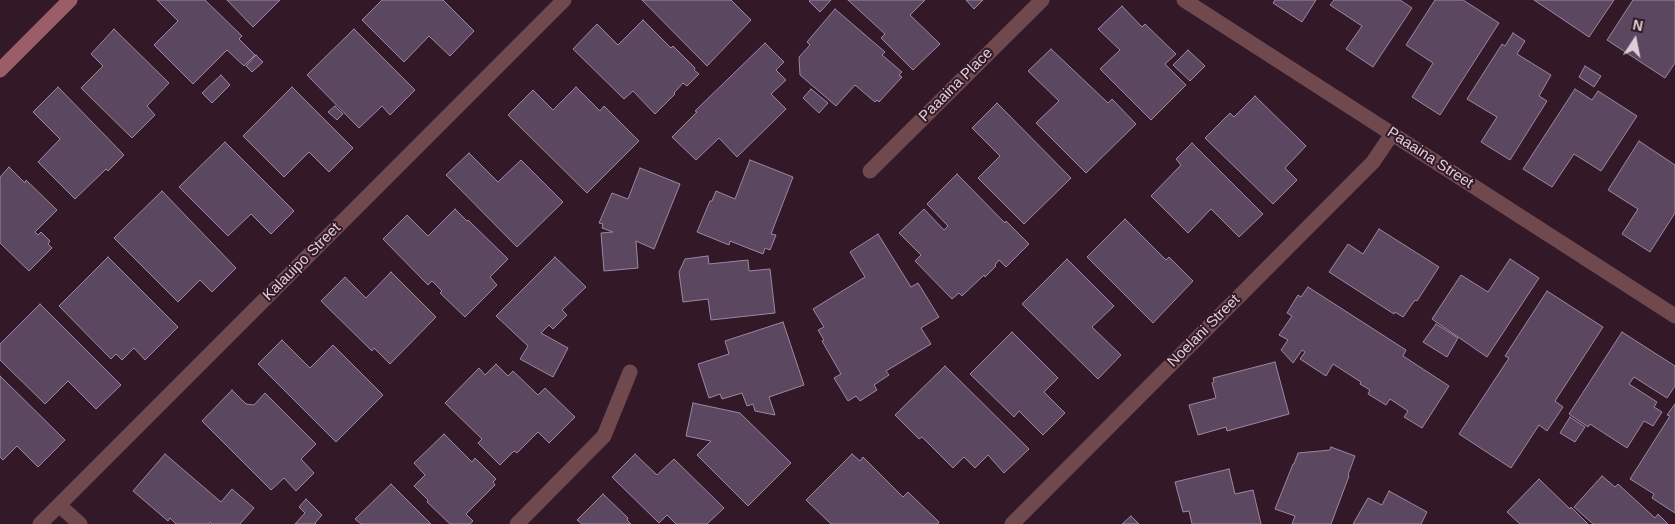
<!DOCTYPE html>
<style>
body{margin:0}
#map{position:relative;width:1675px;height:524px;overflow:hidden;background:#331928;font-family:Helvetica,sans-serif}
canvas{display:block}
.north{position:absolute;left:1610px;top:15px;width:50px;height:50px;-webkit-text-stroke:4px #331928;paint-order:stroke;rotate:11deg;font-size:14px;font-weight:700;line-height:20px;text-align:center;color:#e0ced7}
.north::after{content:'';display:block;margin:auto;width:18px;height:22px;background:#e0ced7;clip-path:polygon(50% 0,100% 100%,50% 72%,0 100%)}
</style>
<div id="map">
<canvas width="1675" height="524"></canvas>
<div class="north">N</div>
</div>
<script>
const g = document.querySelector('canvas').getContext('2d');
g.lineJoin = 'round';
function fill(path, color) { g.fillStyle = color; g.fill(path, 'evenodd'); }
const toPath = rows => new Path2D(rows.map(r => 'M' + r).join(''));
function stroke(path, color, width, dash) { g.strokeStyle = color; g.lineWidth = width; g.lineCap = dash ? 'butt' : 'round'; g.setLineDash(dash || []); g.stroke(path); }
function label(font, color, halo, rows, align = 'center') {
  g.font = font + ' Helvetica,sans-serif'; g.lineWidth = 4; g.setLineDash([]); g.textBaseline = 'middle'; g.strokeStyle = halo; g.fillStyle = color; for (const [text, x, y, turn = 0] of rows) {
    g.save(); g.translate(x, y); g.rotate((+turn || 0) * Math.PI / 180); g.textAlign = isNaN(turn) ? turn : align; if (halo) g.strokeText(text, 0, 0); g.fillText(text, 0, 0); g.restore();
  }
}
const building = toPath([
 [157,0,205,0,242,36,239,39,255,55,244,66,227,50,193,84,154,45,178,21,157,0],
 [227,0,280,0,253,27,227,0],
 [382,0,443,0,474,31,450,56,429,36,404,62,362,20,382,0],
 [642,0,731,0,751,20,707,66,642,0],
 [810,0,831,0,820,12,809,1,810,0],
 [848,0,925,0,910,15,940,44,913,70,881,38,885,34,848,0],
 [966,0,983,0,974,9,966,0],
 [1275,0,1316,0,1302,22,1273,3,1275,0],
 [1334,0,1400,0,1412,8,1373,67,1346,49,1362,26,1330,5,1334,0],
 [1435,0,1463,0,1499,23,1440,115,1412,97,1433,63,1406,45,1435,0],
 [1534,0,1614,0,1589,37,1534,0],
 [1633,0,1675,0,1675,63,1665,78,1607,40,1633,0],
 [1122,6,1142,27,1145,24,1176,54,1165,64,1186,85,1151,120,1100,69,1120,50,1098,29,1122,6],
 [835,9,885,52,882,55,902,72,899,75,902,77,879,102,877,100,875,102,855,85,836,106,800,75,799,57,810,45,807,42,835,9],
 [643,20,671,48,673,46,695,68,694,70,699,74,687,86,683,83,674,93,675,94,655,114,633,91,624,99,573,49,597,24,618,45,643,20],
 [114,29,169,83,147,106,155,115,132,138,81,88,103,66,91,54,114,29],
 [354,29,415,90,390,115,382,106,359,128,307,75,354,29],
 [1513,33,1525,41,1517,54,1551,75,1539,96,1547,101,1510,160,1481,142,1497,117,1467,99,1502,44,1505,46,1513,33],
 [765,43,784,62,776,70,786,80,771,94,786,109,737,157,719,138,696,160,672,137,697,112,695,111,765,43],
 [1051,49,1108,103,1112,99,1136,124,1086,173,1036,123,1059,101,1028,71,1051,49],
 [1188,50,1205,66,1190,81,1173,65,1188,50],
 [256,55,263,62,252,72,246,66,256,55],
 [1585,66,1601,76,1594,87,1579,77,1585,66],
 [221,75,230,85,212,103,202,93,221,75],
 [58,87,124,155,108,171,106,169,75,199,38,162,60,139,33,112,58,87],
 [292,87,353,148,329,172,309,152,284,177,243,136,292,87],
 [576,87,600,111,604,106,639,141,587,193,508,115,533,90,553,110,576,87],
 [811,89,828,103,819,113,803,98,811,89],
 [1575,89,1592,100,1598,91,1637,116,1601,171,1574,154,1552,187,1523,169,1575,89],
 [1255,96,1306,146,1285,168,1297,180,1273,204,1205,138,1230,113,1234,117,1255,96],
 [997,103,1071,178,1024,224,978,178,1000,156,972,128,997,103],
 [335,106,343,114,337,120,328,112,335,106],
 [1639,141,1675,165,1675,213,1650,252,1622,234,1638,209,1608,190,1639,141],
 [225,142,294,211,271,234,251,214,228,236,179,187,225,142],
 [1192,143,1263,214,1239,237,1211,209,1188,233,1151,196,1181,165,1176,159,1192,143],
 [469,153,498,182,521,160,563,202,517,247,446,175,469,153],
 [750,160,793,177,771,234,776,235,770,250,765,248,763,254,730,241,729,245,697,232,710,201,712,201,716,191,735,199,750,160],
 [9,167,25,183,26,180,57,210,35,232,38,235,41,232,50,241,48,244,52,248,29,271,0,243,0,177,9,167],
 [640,168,680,184,654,249,636,241,638,268,604,271,601,233,613,232,602,228,603,224,599,223,612,193,628,199,640,168],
 [957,174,1005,223,1006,221,1029,244,1006,267,999,260,995,265,996,266,985,277,984,275,962,296,959,293,952,299,915,261,921,255,899,233,924,209,944,230,948,226,927,204,957,174],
 [162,191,236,268,212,292,200,280,178,302,114,238,162,191],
 [455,209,467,221,468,220,508,259,490,277,497,285,465,317,440,293,442,291,432,281,428,285,383,239,407,215,428,236,455,209],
 [1125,219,1166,260,1169,257,1193,281,1153,323,1087,257,1125,219],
 [1379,229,1439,267,1417,301,1415,300,1403,317,1395,312,1394,314,1329,272,1348,244,1363,254,1379,229],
 [878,234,911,287,918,283,939,317,921,328,931,344,886,371,889,375,874,385,877,390,860,401,856,396,848,401,834,378,841,374,822,341,824,340,818,330,824,327,813,309,865,277,850,252,878,234],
 [708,256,709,264,748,260,749,271,770,269,775,313,711,320,708,299,683,302,679,272,685,259,708,256],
 [108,257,178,327,145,360,134,348,122,360,116,354,111,359,59,306,108,257],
 [555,257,586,287,562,310,567,315,553,329,549,325,541,333,568,348,553,377,520,359,528,346,496,316,555,257],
 [1067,259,1114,306,1092,327,1121,355,1098,379,1022,304,1067,259],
 [1510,259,1539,278,1487,357,1432,319,1461,275,1488,292,1510,259],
 [391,272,436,317,390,364,374,348,372,351,321,301,345,277,366,298,391,272],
 [1308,287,1406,350,1403,356,1449,386,1422,428,1404,417,1408,411,1390,399,1386,405,1368,394,1370,390,1360,384,1361,382,1333,364,1326,376,1300,359,1305,352,1302,350,1293,363,1281,350,1288,340,1279,335,1292,316,1287,313,1298,295,1301,297,1308,287],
 [1547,291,1603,327,1555,401,1563,407,1547,431,1539,425,1511,468,1459,434,1509,358,1505,356,1547,291],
 [40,304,121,385,96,409,68,381,45,404,0,360,0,344,40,304],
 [783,322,804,385,769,397,775,415,755,411,753,404,747,406,742,393,722,399,720,394,709,398,698,364,729,354,725,341,783,322],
 [1436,324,1458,338,1447,357,1423,342,1436,324],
 [1012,332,1058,378,1044,392,1065,413,1043,435,1019,411,1014,417,970,374,1012,332],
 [1622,332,1675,366,1675,386,1667,398,1634,377,1629,384,1657,402,1654,407,1662,412,1653,426,1644,421,1627,448,1590,424,1588,427,1569,414,1622,332],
 [282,340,310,368,333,345,383,395,336,442,258,364,282,340],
 [1275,362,1289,414,1227,431,1226,427,1198,435,1189,405,1216,398,1212,383,1214,382,1213,378,1275,362],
 [496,364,508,376,513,371,538,395,545,388,575,417,549,443,538,432,517,453,514,451,500,465,478,443,482,439,445,403,479,368,485,375,496,364],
 [945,366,1029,449,1004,473,988,455,975,468,964,457,953,468,922,437,919,439,895,415,945,366],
 [0,376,65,440,38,467,17,446,3,460,0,457,0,376],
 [232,390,246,404,254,405,265,393,316,444,301,459,314,473,296,491,284,478,271,490,202,421,232,390],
 [693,403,740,413,791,463,748,506,697,455,711,441,686,436,693,403],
 [1675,404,1675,513,1652,498,1654,494,1630,479,1670,416,1667,415,1675,404],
 [1570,417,1585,427,1575,442,1560,433,1570,417],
 [444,434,472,462,475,458,496,479,493,482,495,485,466,514,473,521,470,524,450,524,427,502,428,500,414,486,425,475,414,463,444,434],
 [1331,447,1355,456,1348,475,1349,476,1331,524,1292,524,1295,516,1275,509,1293,464,1294,464,1298,453,1330,450,1331,447],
 [165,454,221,502,232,489,254,508,240,524,212,524,210,522,209,524,176,524,170,518,168,521,133,491,165,454],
 [635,454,657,475,674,459,724,508,707,524,676,524,667,515,659,523,612,477,635,454],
 [852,454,860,461,863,457,903,497,908,492,939,522,938,524,831,524,806,500,852,454],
 [1229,469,1235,494,1253,490,1261,524,1192,524,1189,511,1183,512,1175,482,1229,469],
 [1602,476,1615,487,1618,484,1655,518,1658,514,1668,524,1593,524,1574,507,1602,476],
 [1539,479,1570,509,1571,507,1588,524,1520,524,1507,512,1539,479],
 [391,484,431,524,361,524,355,519,391,484],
 [1389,491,1427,512,1421,524,1353,524,1368,498,1382,505,1389,491],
 [603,494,628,518,627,520,631,524,582,524,577,520,603,494],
 [306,499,322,515,315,523,316,524,295,524,305,513,299,507,306,499],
 [1131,516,1139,524,1122,524,1131,516]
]);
fill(building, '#5b475f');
stroke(building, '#9e87a1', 1);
stroke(toPath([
 [1184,0,1675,316],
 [870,171,1042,0],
 [59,505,80,524],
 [40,524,564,0],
 [517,524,604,436,630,372],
 [1012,524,1373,162,1392,134]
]), '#70494f', 15);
stroke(toPath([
 [0,70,70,0]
]), '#9b5d68', 15);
label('15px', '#e0ced7', '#331928', [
 ["Paaaina Place",956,85,-45],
 ["Paaaina Street",1430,158,33],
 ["Kalauipo Street",302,262,-45],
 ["Noelani Street",1204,331,-45]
]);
</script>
